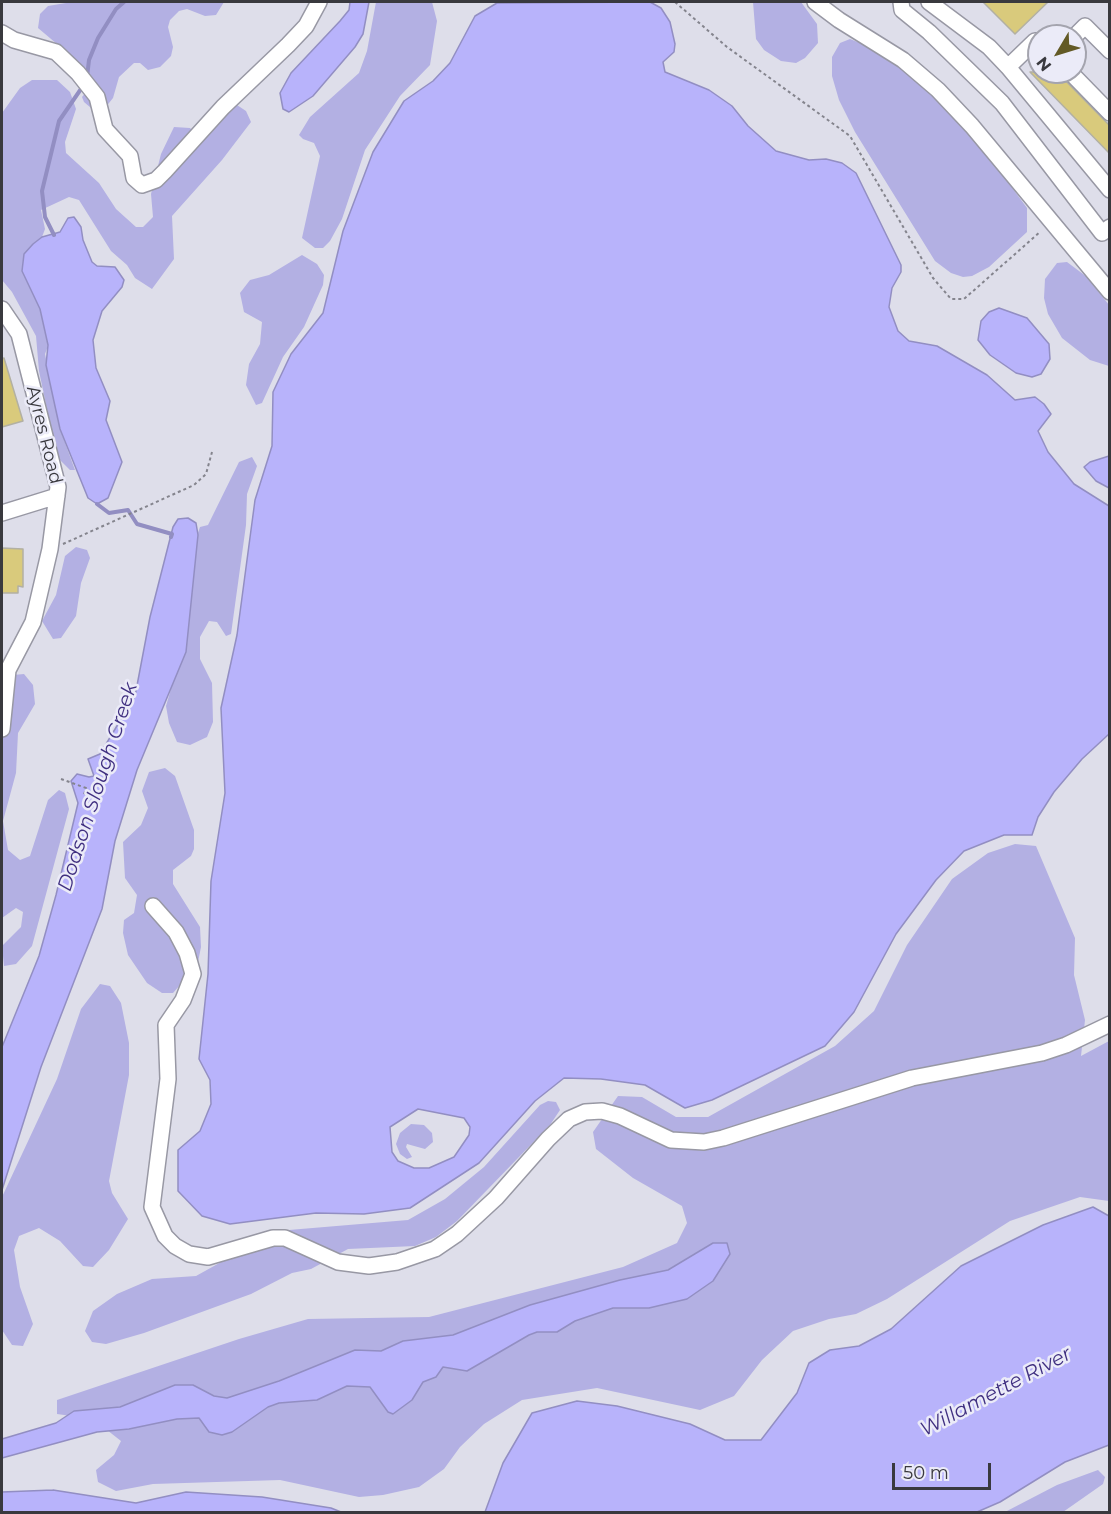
<!DOCTYPE html>
<style>
body{margin:0}
#map{position:relative;width:1111px;height:1514px;overflow:hidden;background:#dedeea;font-family:Montserrat,sans-serif}
canvas{display:block}
.frame{position:absolute;inset:0;border:3px solid #39393e;pointer-events:none}
.north{position:absolute;left:1027px;top:24px;width:60px;height:60px;box-sizing:border-box;background:#ebebf8;border:2px solid #a4a4ae;border-radius:50%;rotate:232deg;font-size:16px;font-weight:700;line-height:24px;text-align:center;color:#39393e}
.north::after{content:'';display:block;margin:auto;width:21px;height:27px;background:#635a26;clip-path:polygon(50% 0,100% 100%,50% 72%,0 100%)}
.scale{position:absolute;left:892px;top:1463px;width:99px;height:27px;box-sizing:border-box;border:3px solid #39393e;border-top:0;padding-left:8px;font-size:18px;line-height:21px;white-space:nowrap;color:#39393e;-webkit-text-stroke:4px #ebebf8;paint-order:stroke}
</style>
<div id="map">
<canvas width="1111" height="1514"></canvas>
<div class="frame"></div>
<div class="north">N</div>
<div class="scale">50 m</div>
</div>
<script>
const g = document.querySelector('canvas').getContext('2d');
g.lineJoin = 'round';
function fill(path, color) { g.fillStyle = color; g.fill(path, 'evenodd'); }
const toPath = rows => new Path2D(rows.map(r => 'M' + r).join(''));
function stroke(path, color, width, dash) { g.strokeStyle = color; g.lineWidth = width; g.lineCap = dash ? 'butt' : 'round'; g.setLineDash(dash || []); g.stroke(path); }
function label(font, color, halo, rows, align = 'center') {
  g.font = font + ' Montserrat,sans-serif'; g.lineWidth = 5; g.setLineDash([]); g.textBaseline = 'middle'; g.strokeStyle = halo; g.fillStyle = color; for (const [text, x, y, turn = 0] of rows) {
    g.save(); g.translate(x, y); g.rotate((+turn || 0) * Math.PI / 180); g.textAlign = isNaN(turn) ? turn : align; if (halo) g.strokeText(text, 0, 0); g.fillText(text, 0, 0); g.restore();
  }
}
fill(toPath([
 [72,2,224,2,216,15,205,16,187,9,179,11,170,20,168,27,173,47,171,56,160,67,148,70,140,63,134,63,119,77,113,98,105,108,91,108,84,102,82,97,87,91,57,44,38,28,40,14,48,6],
 [376,2,432,2,437,21,430,65,400,96,365,150,342,219,330,241,323,248,315,248,302,238,320,156,314,143,303,139,299,135,310,117,359,73,367,51],
 [753,2,801,2,817,24,818,43,805,58,796,63,781,61,764,50,756,39],
 [850,39,875,49,902,68,938,100,994,163,1027,208,1027,232,989,267,972,276,963,277,951,273,935,261,855,132,839,100,832,76,832,57,840,43],
 [32,80,57,80,70,92,76,109,65,142,66,153,99,183,116,209,136,227,143,227,153,217,151,194,161,154,174,127,190,128,194,132,237,105,246,111,251,122,222,160,172,216,174,259,152,289,135,278,127,265,111,251,79,200,69,197,41,210,45,229,42,237,33,244,22,271,40,309,48,346,45,354,60,429,75,470,70,470,57,457,39,371,36,336,12,292,2,280,2,113,20,88],
 [302,255,317,264,324,275,323,285,304,327,283,357,262,403,256,405,246,385,249,364,260,344,262,322,244,312,240,293,250,280,269,275],
 [1067,262,1087,277,1109,305,1109,366,1090,360,1062,338,1048,314,1044,298,1045,279,1057,263],
 [252,457,257,466,247,494,246,525,231,634,226,636,217,622,209,621,200,637,200,659,212,683,213,722,207,737,190,745,177,742,169,723,166,706,186,637,193,586,193,547,200,527,208,525,239,462],
 [76,547,87,550,90,558,81,583,76,616,61,638,53,639,42,621,56,595,65,556],
 [24,674,33,685,35,704,18,733,16,773,3,821,8,850,20,860,30,856,48,800,59,790,65,793,69,809,32,946,16,964,4,966,2,946,21,927,23,912,16,908,2,918,2,676],
 [165,768,175,776,194,830,194,849,191,856,173,870,173,884,200,927,201,947,198,962,181,984,173,993,162,993,147,983,128,955,123,933,124,920,134,913,137,895,125,878,123,842,141,825,148,808,142,791,149,772],
 [1015,844,1036,846,1075,938,1074,975,1085,1020,1081,1056,1109,1041,1109,1201,1080,1197,1010,1221,887,1299,856,1314,829,1319,793,1331,762,1360,734,1396,700,1410,597,1388,522,1400,484,1424,460,1447,444,1469,419,1487,383,1495,359,1497,280,1480,153,1484,116,1491,98,1482,96,1470,114,1455,121,1441,93,1419,57,1414,57,1400,239,1339,308,1319,429,1317,623,1267,677,1243,687,1223,682,1206,633,1178,596,1149,593,1132,618,1096,642,1097,676,1117,708,1117,835,1046,874,1011,907,945,952,879,988,853],
 [100,984,110,986,121,1003,129,1043,129,1075,109,1181,112,1193,128,1219,109,1250,93,1267,83,1266,60,1241,39,1228,19,1236,14,1250,20,1287,33,1324,23,1346,12,1345,2,1330,2,1197,57,1079,81,1009],
 [548,1101,556,1102,560,1110,550,1125,457,1221,436,1237,415,1246,348,1249,311,1269,292,1273,251,1294,144,1333,106,1344,92,1342,85,1331,93,1311,117,1294,152,1279,196,1276,277,1231,408,1220,445,1199,484,1167,540,1105],
 [411,1124,424,1125,432,1133,433,1142,425,1149,407,1144,406,1147,412,1157,407,1159,400,1154,396,1144,400,1133],
 [1098,1470,1105,1477,1103,1484,1063,1512,1005,1512,1057,1485]
]), '#b3b0e3');
const water = toPath([
 [350,2,369,2,363,34,355,47,313,96,289,112,283,109,280,93,291,73,340,21,349,10,350,2],
 [650,2,661,8,670,22,675,44,674,52,663,62,665,72,709,90,732,106,748,126,776,151,809,160,826,159,842,163,856,173,901,265,901,272,892,288,889,307,898,331,909,341,937,346,987,375,1015,400,1035,397,1044,404,1051,414,1038,431,1048,452,1074,484,1109,506,1109,734,1082,759,1054,792,1038,817,1032,835,1004,835,964,851,936,880,896,934,854,1012,825,1046,712,1100,685,1108,645,1085,601,1079,564,1078,535,1101,479,1163,410,1208,364,1214,316,1213,230,1224,202,1216,178,1191,178,1150,200,1131,211,1104,210,1080,199,1059,208,974,211,881,225,793,221,708,237,635,255,500,272,446,273,392,291,354,323,313,343,231,373,152,404,101,433,81,450,63,475,16,497,3,650,2],
 [418,1109,464,1118,470,1127,469,1135,454,1157,429,1168,414,1168,398,1161,392,1152,390,1127,418,1109],
 [74,217,81,227,83,240,92,262,97,266,115,267,124,280,122,287,102,311,93,340,96,368,110,401,106,420,122,462,108,498,97,504,88,498,60,429,46,365,48,345,40,309,22,271,24,254,33,244,42,237,60,232,68,218,74,217],
 [999,308,1027,318,1049,344,1050,359,1041,374,1032,377,1016,373,990,355,978,340,981,321,989,312,999,308],
 [1109,456,1110,456,1109,488,1096,481,1084,467,1090,462,1109,456],
 [188,518,196,523,198,535,186,652,137,770,115,841,102,909,41,1067,2,1190,2,1047,39,956,56,895,78,803,71,781,77,774,89,777,94,776,88,759,100,754,135,696,150,617,173,527,178,519,188,518],
 [1093,1207,1109,1216,1109,1445,1065,1462,1000,1502,977,1512,485,1512,503,1463,532,1413,577,1401,617,1406,690,1424,725,1440,761,1440,797,1393,809,1363,830,1350,859,1346,891,1329,961,1266,1043,1225,1093,1207],
 [713,1243,727,1243,730,1254,713,1281,687,1299,649,1308,613,1308,575,1321,557,1332,537,1332,529,1335,467,1371,443,1367,436,1377,423,1382,412,1400,393,1414,388,1412,370,1387,347,1386,317,1400,279,1403,268,1407,232,1432,222,1435,209,1432,199,1418,177,1419,129,1429,97,1432,2,1458,2,1439,56,1423,74,1411,120,1407,175,1385,193,1385,214,1396,227,1398,279,1381,355,1350,381,1351,403,1341,453,1335,530,1305,620,1280,668,1270,713,1243],
 [53,1490,136,1503,186,1492,262,1497,331,1508,341,1512,2,1512,2,1492,53,1490]
]);
fill(water, '#b8b3fb');
stroke(water, '#928ec2', 1.5);
stroke(toPath([
 [87,77,89,60,98,38,116,9,124,2],
 [54,235,45,217,42,191,59,121,83,86],
 [97,504,109,513,128,510,137,524,172,534,171,537]
]), '#928ec2', 4);
const building = toPath([
 [983,2,1048,2,1015,34,983,2],
 [1030,72,1057,72,1110,126,1110,154,1030,72],
 [4,358,23,421,2,427,2,359,4,358],
 [2,548,23,549,23,587,18,586,18,593,2,593,2,548]
]);
fill(building, '#d9ca7c');
stroke(building, '#b2b0a3', 1.5);
const minor = toPath([
 [815,2,839,20,903,60,938,90,972,126,1110,292],
 [901,2,902,10,929,32,1002,103,1102,233,1110,227],
 [929,2,989,47,1008,67,1110,190],
 [2,33,14,40,56,52,78,73,97,97,105,129,130,156,134,178,142,185,156,180,165,171,223,107,288,45,306,26,319,2],
 [1075,36,1085,26,1110,51],
 [1008,67,1035,41,1039,41],
 [1070,72,1110,113],
 [2,309,19,334,58,487,50,549,33,622,8,670,2,729],
 [2,513,57,496],
 [153,906,176,932,187,953,193,974,183,1000,166,1025,168,1079,152,1207,165,1236,175,1246,189,1254,208,1257,273,1238,285,1238,338,1262,369,1266,397,1262,435,1249,457,1234,496,1198,548,1139,569,1119,585,1112,602,1111,620,1116,671,1140,704,1142,723,1138,912,1078,1042,1053,1066,1045,1110,1024]
]);
stroke(minor, '#9898a4', 18);
stroke(toPath([
 [675,2,727,47,850,136,933,278,951,299,964,299,1040,232],
 [63,544,194,485,206,474,212,452],
 [61,779,86,788,84,795]
]), '#84848d', 2, [3, 3]);
stroke(minor, '#fff', 15);
label('18px', '#39393e', '#ebebf8', [
 ["Ayres Road",44,435,76]
]);
label('italic 20px', '#403081', '#ebebf8', [
 ["Dodson Slough Creek",98,787,-72],
 ["Willamette River",996,1392,-28]
]);
</script>
